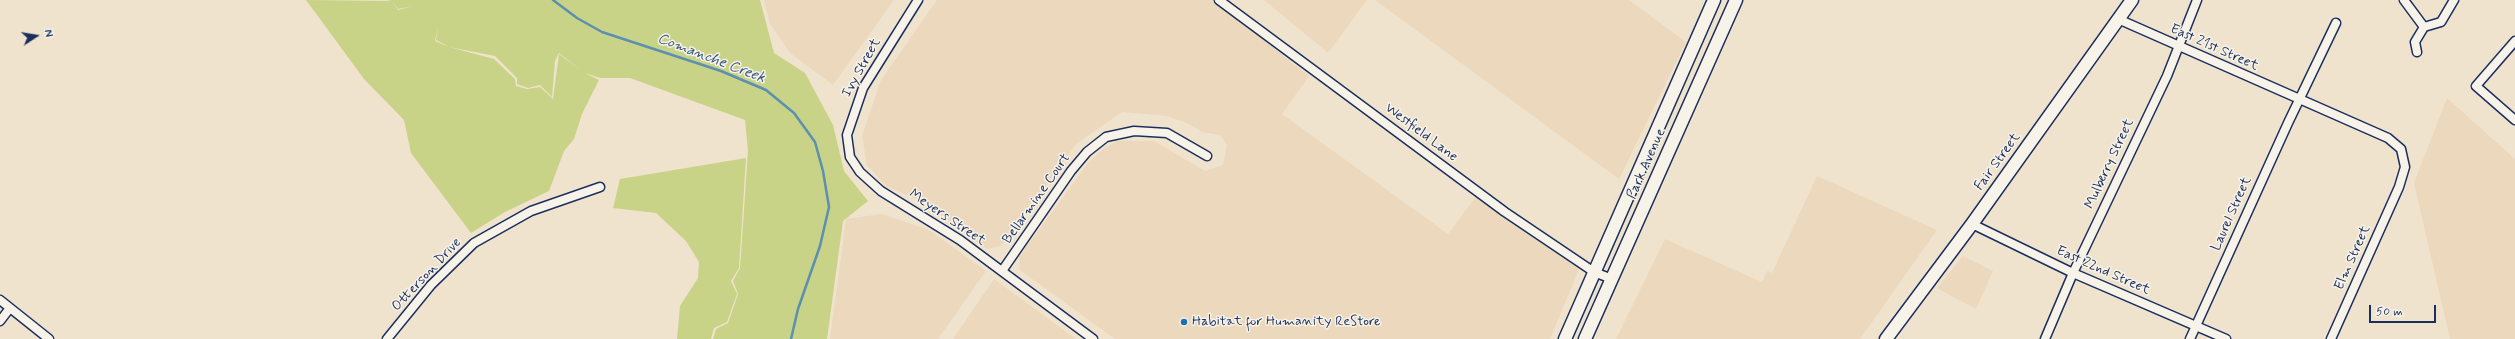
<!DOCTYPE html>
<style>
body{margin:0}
#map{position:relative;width:2515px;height:339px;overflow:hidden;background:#f0e3ce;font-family:Mynerve,sans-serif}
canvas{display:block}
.north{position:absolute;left:16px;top:16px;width:40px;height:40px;-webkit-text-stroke:3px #f7f3e8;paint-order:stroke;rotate:78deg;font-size:11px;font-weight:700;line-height:16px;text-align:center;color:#1b2f5e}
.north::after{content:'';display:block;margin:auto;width:14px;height:18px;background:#1b2f5e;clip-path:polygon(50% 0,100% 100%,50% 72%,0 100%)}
.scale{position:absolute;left:2369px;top:305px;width:67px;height:18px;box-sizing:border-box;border:2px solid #1b2f5e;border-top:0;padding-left:5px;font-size:12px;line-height:14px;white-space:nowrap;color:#1b2f5e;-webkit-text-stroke:3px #f7f3e8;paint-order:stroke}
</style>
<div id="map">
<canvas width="2515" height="339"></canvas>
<div class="north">N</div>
<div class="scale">50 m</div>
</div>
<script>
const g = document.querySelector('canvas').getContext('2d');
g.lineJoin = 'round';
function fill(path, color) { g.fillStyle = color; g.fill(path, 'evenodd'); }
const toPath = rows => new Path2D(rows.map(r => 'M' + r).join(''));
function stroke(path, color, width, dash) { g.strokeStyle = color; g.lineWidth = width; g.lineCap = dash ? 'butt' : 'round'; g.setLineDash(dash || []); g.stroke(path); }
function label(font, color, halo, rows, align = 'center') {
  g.font = font + ' Mynerve,sans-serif'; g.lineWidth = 3; g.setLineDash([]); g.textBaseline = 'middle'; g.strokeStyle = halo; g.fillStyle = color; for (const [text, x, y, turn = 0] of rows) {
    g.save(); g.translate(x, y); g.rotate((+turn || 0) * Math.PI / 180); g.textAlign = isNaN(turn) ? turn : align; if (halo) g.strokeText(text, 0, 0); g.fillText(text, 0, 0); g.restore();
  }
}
fill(toPath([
 [764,0,894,0,833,85,790,53,770,24],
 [937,0,1213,0,1309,76,1282,114,1448,234,1478,194,1580,267,1550,339,1115,339,1020,270,1019,257,1088,163,1102,150,1117,141,1154,141,1205,171,1223,165,1227,145,1220,135,1202,132,1189,124,1167,116,1122,112,1076,144,1012,234,1000,246,987,249,923,202,886,186,867,165,862,136,881,80],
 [1264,0,1367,0,1328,53],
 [1375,0,1629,0,1686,42,1619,179],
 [2447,98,2515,159,2515,339,2450,339,2414,183],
 [1817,176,1937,230,1860,339,1616,339,1665,239,1762,282,1767,271,1772,273],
 [882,214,929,230,986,271,938,339,830,339,846,219],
 [1963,256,1993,271,1976,309,1937,288],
 [994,279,1076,339,953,339]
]), '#ecd8bc');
fill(toPath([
 [306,0,392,1,398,10,412,6,398,9,392,1,386,0,760,0,774,53,805,73,833,125,844,171,868,201,843,221,827,339,713,339,716,329,728,323,738,294,733,281,740,268,748,151,745,120,630,78,600,78,585,73,599,80,582,114,574,139,564,151,549,191,505,212,471,233,411,153,404,120,364,79],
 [438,27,436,40,449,47,495,56,517,78,517,84,528,88,540,85,552,97,555,61,559,53,582,71,559,54,553,99,540,87,527,89,516,86,515,79,494,59,449,47,435,41],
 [746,158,739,268,731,281,737,294,727,322,714,328,711,339,677,339,680,306,698,278,699,262,686,241,656,213,613,208,620,179]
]), '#c9d387');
stroke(toPath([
 [553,0,577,18,602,32,721,71,766,90,794,113,815,142,823,171,829,207,820,246,798,309,791,339]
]), '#5b90b0', 2.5);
const street = toPath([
 [918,0,863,88,847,135,850,157,860,172,881,191,960,240,1093,339],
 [1219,0,1505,212,1594,272,1612,279],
 [2404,0,2424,27],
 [2118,19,2388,138,2401,149,2405,167,2399,187,2331,339],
 [2424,27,2441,22,2454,0],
 [2515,41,2476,86,2515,120],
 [2417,52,2415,42,2424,27],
 [1972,224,2073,273,2226,339],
 [1002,271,1071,171,1087,152,1106,137,1134,131,1167,133,1207,156],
 [0,300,49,339],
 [0,321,10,308],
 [387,339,431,285,474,243,531,211,600,187],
 [2045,339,2073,273,2167,76,2197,0],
 [2190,339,2288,123,2336,23]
]);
const secondary = toPath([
 [1565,339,1714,0],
 [1585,339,1736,0],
 [1886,339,1972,224,2132,0]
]);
stroke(street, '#1b2f5e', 11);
stroke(secondary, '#1b2f5e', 15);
stroke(street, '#f7f3e8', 8);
stroke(secondary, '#f7f3e8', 12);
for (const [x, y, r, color] of [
 [1184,322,4,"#1f6fb2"]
]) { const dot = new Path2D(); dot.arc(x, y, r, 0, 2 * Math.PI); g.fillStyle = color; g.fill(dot); stroke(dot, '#f7f3e8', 1.5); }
label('14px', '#1b2f5e', '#f7f3e8', [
 ["East 21st Street",2214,48,24],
 ["Ivy Street",862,68,-61],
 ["Westfield Lane",1421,133,37],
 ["Fair Street",1998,162,-54],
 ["Park Avenue",1647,164,-66],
 ["Mulberry Street",2110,164,-65],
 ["Bellarmine Court",1037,199,-55],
 ["Laurel Street",2232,214,-66],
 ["Meyers Street",947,218,34],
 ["Elm Street",2353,258,-66],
 ["East 22nd Street",2103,271,24],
 ["Otterson Drive",427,275,-47]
]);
label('14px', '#1b2f5e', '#f7f3e8', [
 ["Habitat for Humanity ReStore",1192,322]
], 'left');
label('italic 15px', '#365780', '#f7f3e8', [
 ["Comanche Creek",711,59,21]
]);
</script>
